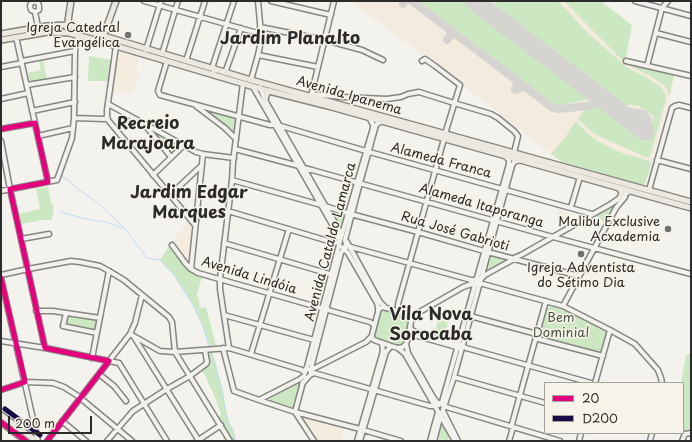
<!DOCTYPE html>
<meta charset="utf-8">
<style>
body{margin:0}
#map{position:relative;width:692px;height:442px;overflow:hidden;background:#f4f2ec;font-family:"Playpen Sans",sans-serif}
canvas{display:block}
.frame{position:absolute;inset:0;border:2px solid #2b2b2b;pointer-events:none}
.legend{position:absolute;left:544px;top:382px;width:140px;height:52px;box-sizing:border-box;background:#f7f3e8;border:1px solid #a5a39c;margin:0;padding:5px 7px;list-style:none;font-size:12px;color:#2b2b2b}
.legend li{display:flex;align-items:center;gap:8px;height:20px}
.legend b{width:20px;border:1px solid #a5a39c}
.scale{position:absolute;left:8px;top:416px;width:84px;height:18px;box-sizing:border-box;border:2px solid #2b2b2b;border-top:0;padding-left:5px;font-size:12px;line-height:14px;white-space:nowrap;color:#2b2b2b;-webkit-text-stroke:3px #f7f3e8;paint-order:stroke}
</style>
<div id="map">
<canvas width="692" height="442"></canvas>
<div class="frame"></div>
<ul class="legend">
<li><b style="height:5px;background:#e5007d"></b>20</li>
<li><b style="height:5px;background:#170c46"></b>D200</li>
</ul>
<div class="scale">200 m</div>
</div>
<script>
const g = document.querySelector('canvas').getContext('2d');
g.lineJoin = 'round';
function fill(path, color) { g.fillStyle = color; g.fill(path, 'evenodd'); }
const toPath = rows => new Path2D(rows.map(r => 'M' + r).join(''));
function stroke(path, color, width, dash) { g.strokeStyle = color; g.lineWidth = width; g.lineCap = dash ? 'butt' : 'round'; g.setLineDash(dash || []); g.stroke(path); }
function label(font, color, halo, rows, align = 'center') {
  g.font = font + ' "Playpen Sans",sans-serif'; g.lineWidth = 3; g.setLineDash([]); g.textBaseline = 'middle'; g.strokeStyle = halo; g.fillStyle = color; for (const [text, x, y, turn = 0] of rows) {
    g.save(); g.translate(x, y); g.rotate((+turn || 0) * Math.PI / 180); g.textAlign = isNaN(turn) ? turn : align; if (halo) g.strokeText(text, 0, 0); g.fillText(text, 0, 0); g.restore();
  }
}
fill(toPath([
 [351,1,601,1,632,25,625,63,674,74,670,96,646,181,645,184,642,185,562,162,464,86],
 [118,51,139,56,135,73,141,75,130,94,112,90],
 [559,210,572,214,570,223,557,220],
 [188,220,192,226,190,258,188,260,187,260,172,242],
 [304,417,344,428,342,441,317,441,303,419]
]), '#f3ebdd');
fill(toPath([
 [419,1,466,1,588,93,590,96,589,98,587,100,559,105,554,104],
 [495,1,558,1,587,32,624,65,631,70,646,77,660,86,663,90,665,94,666,99,650,156,648,157,646,157,594,134,578,119,587,107,600,106,610,110,643,135,653,122,653,116,639,106,622,104,495,7],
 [564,1,601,1,632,25,625,63,674,74,670,96,668,91,665,86,652,77,625,63],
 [89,56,111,60,108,81,88,81],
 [43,59,47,79,30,82,28,73,41,70,39,60],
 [209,111,236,117,234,133],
 [576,121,590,136,601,143,619,152,652,162,646,181,645,184,642,185,562,162,551,154,564,139],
 [154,132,175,142,177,145,177,147,176,149,172,152,169,151,154,133],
 [48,187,52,206,54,206,52,220,39,220,39,221,20,224,18,214,40,209,36,189],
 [612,206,613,206,613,209,605,223,595,215],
 [332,210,345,214,346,216,343,228,340,228,331,212],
 [169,246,188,269,193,273,202,277,196,297,198,296,200,308,206,307,216,345,209,346,202,324,193,305,174,275,164,264,160,260],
 [490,255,503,259,505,260,505,261,486,272,485,270],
 [551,306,569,311,605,330,607,334,601,352,598,353,540,337,539,335,546,309],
 [384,310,405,317,408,320,408,323,404,343,401,345,397,346,377,339,375,336,374,334,380,313],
 [67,314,98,320,96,331,65,325],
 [438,320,448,322,444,338,434,336],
 [212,350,222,387,227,415,230,424,233,429,236,441,232,441,221,423,222,421,219,417,221,415,220,412,220,411,218,406,217,406,217,403,213,392,207,382,208,381,201,369,206,365,206,351],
 [691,353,691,432,683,433,683,383,681,383,686,355],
 [298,383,300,385,293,407,292,407,270,401,270,398],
 [443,424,450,435,449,438,447,440,438,439,436,438,440,425]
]), '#cce8c2');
stroke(toPath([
 [61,175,63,176,64,178,68,180,75,187,99,204,126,230,147,258,160,260,164,264,174,275,193,305,202,324,210,349],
 [60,212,90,220,106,222,125,229],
 [211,352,221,387,226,415,229,425,233,430,235,441]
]), '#bbdcf9', 1);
stroke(toPath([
 [412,1,553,108,559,109,588,106,593,104,596,100,595,96,593,91],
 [403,4,405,1],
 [487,11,486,5,487,1],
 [447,40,450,36,451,34,449,29],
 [516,79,517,83,515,90,520,88,526,87],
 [614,107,622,110,643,114,648,120,648,124,646,128,644,130,640,129,635,127,625,115]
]), '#d6d4d0', 8);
stroke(toPath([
 [474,1,645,131]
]), '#d6d4d0', 19);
const minor = toPath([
 [144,1,261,34],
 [271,1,331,15],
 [635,1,691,16],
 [35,12,31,10,30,6,31,3,34,1,38,3,39,6,39,10,35,12,38,27],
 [260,27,325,40,362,50,383,60],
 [656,33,691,42],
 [16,37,48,182],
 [116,46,107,110,107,115,108,120,195,225],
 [146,50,161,1],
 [162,54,178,1],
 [258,55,318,67],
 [22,61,75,51],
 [167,61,158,91,160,95,270,125,273,125,276,123],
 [186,61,205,1],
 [422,61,425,59,435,66,460,85,445,134],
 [626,61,691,76],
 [647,66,662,8,668,1],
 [1,67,22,63],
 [214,71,213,65,234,1],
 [225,73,241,28],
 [251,80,258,55,261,41,261,34,258,1],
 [27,85,75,77],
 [253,87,321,205,337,233,340,241],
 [260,87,265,100,342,235],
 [311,94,342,97,387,99,401,97,408,94,419,92,454,103,491,114,498,118,514,131,518,136,514,153],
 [311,96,334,1],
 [1,99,28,93],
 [108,104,196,152,203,154,234,158],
 [196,106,225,128,236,139],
 [32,111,75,102],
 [74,118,104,119,107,118],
 [144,124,171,157],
 [281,126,366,151,592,214],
 [1,129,35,123],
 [38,136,73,128],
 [1,141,10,189,45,348],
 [235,149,299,166,299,165],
 [657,160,691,169],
 [301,169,304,168,312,170,553,237,691,274],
 [153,175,184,145],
 [232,180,321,205],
 [649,190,672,108,675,106,679,105,691,108],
 [1,191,57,180,72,138,74,118,75,51,78,35],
 [170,195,201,166],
 [325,206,347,213,418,232,484,251,579,276],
 [571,207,580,177],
 [228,211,335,243,340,241],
 [21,239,49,234],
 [347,242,380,302,386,308],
 [224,243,333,275],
 [172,245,186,264,191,269,198,273,370,322,374,325],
 [342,247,348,253,377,303,378,307,378,312],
 [348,247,351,247,471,280,479,280],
 [514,258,521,255,611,204,630,191],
 [191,269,203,154],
 [1,275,28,269,71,261,80,262,100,266,109,271,124,280,169,317,172,322,175,352,230,441],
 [1,278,38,441],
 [481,279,485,275,514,259],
 [470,284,483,284,563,306,610,330,635,344,658,370,661,378,662,383],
 [563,306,616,208,625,197],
 [383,307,400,312,410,317,411,322,408,338,406,344,403,347,398,348,391,346,374,340,372,338,372,335,378,312,379,309,383,307],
 [36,311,53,311,100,318],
 [400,312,398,307,398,304,444,139],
 [66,313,63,326,97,333],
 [224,315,314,340],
 [470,316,533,333,538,339,603,356],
 [411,320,413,316,416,314,463,287,472,284],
 [410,327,412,330,415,332,462,345,466,348,591,383],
 [130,334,160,351,175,352,229,348,302,370,305,373],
 [134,337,199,441],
 [408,338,411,335,414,335,460,348],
 [1,341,45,348,119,363,167,441],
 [406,344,408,353,433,397,439,405],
 [223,348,234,391,259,400,295,412,360,429,401,441],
 [229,348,220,289,220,279,232,180,233,162,243,83],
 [398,348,405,354,455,441],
 [251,354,289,229],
 [92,358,109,271],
 [309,370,315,368,366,342,372,336],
 [305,371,307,367,340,241,373,128,373,125,370,119],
 [311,372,312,364,341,253,346,245,345,240,360,183,376,125,378,123,381,122],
 [99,374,114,386,126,401],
 [454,377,545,403],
 [303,382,295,412,314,441],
 [595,383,610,330],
 [302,384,310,375,314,373,430,406,435,406,442,402,509,164,509,160,506,157],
 [1,390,25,382,53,383,64,387,78,396,132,441],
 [259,400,300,379,304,376],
 [443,406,560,441],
 [443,411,458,441],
 [62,421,86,441],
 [47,441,130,334,135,323,142,295],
 [107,441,133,411,167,389,190,376,206,364,207,362,205,350],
 [197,441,221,425],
 [357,441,383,351,382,343],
 [360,441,386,352,391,346],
 [430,441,438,412],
 [434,441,440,418,444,407,454,377,512,166,514,162,520,160],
 [509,441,512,431,512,424,546,301],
 [579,441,581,433],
 [650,441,652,433],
 [682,441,685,434,691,433]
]);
const major = toPath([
 [67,28,71,1],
 [1,34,47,26,67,25,251,80,691,202],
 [103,37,116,1],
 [1,40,48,32,69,33,103,42,116,46,261,89,328,106,691,208],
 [265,100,266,96,267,93,270,91],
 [618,188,620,189,622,193,620,198],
 [1,415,36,441],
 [1,422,26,441]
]);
stroke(minor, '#858582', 7);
stroke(major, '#858582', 8);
stroke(minor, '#f2f1ed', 4);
stroke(major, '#ede8df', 5);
stroke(toPath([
 [1,129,35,123,48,182,10,189,45,348,109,361],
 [1,278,25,382,1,390],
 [1,422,26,441],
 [47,441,109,361]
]), '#e5007d', 5);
stroke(toPath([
 [5,409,40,435]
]), '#170c46', 5);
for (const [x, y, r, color] of [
 [128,35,4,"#71716f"],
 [668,229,4,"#71716f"],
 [581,254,4,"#71716f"]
]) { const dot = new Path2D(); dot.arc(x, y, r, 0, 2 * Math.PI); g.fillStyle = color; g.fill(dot); stroke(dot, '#f7f3e8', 1.5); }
label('13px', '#2b2b2b', '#f7f3e8', [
 ["Igreja Catedral",120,28],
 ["Evangélica",120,43],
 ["Malibu Exclusive",660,222],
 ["Acxademia",660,237],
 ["Igreja Adventista",581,268,"center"],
 ["do Sétimo Dia",581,283,"center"]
], 'right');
label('13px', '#2b2b2b', '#f7f3e8', [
 ["Avenida Ipanema",349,96,16],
 ["Alameda Franca",441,161,15],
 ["Alameda Itaporanga",481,206,16],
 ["Rua José Gabrioti",455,232,16],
 ["Avenida Cataldo Lamarca",331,242,-75],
 ["Avenida Lindóia",249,276,17]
]);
label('13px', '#4b5848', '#f7f3e8', [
 ["Bem",561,318],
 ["Dominial",561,333]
]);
label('bold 17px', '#2b2b2b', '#f7f3e8', [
 ["Jardim Planalto",290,39],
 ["Recreio",148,124],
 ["Marajoara",148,144],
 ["Jardim Edgar",189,193],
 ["Marques",189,213],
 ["Vila Nova",431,315],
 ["Sorocaba",431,335]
]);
</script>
